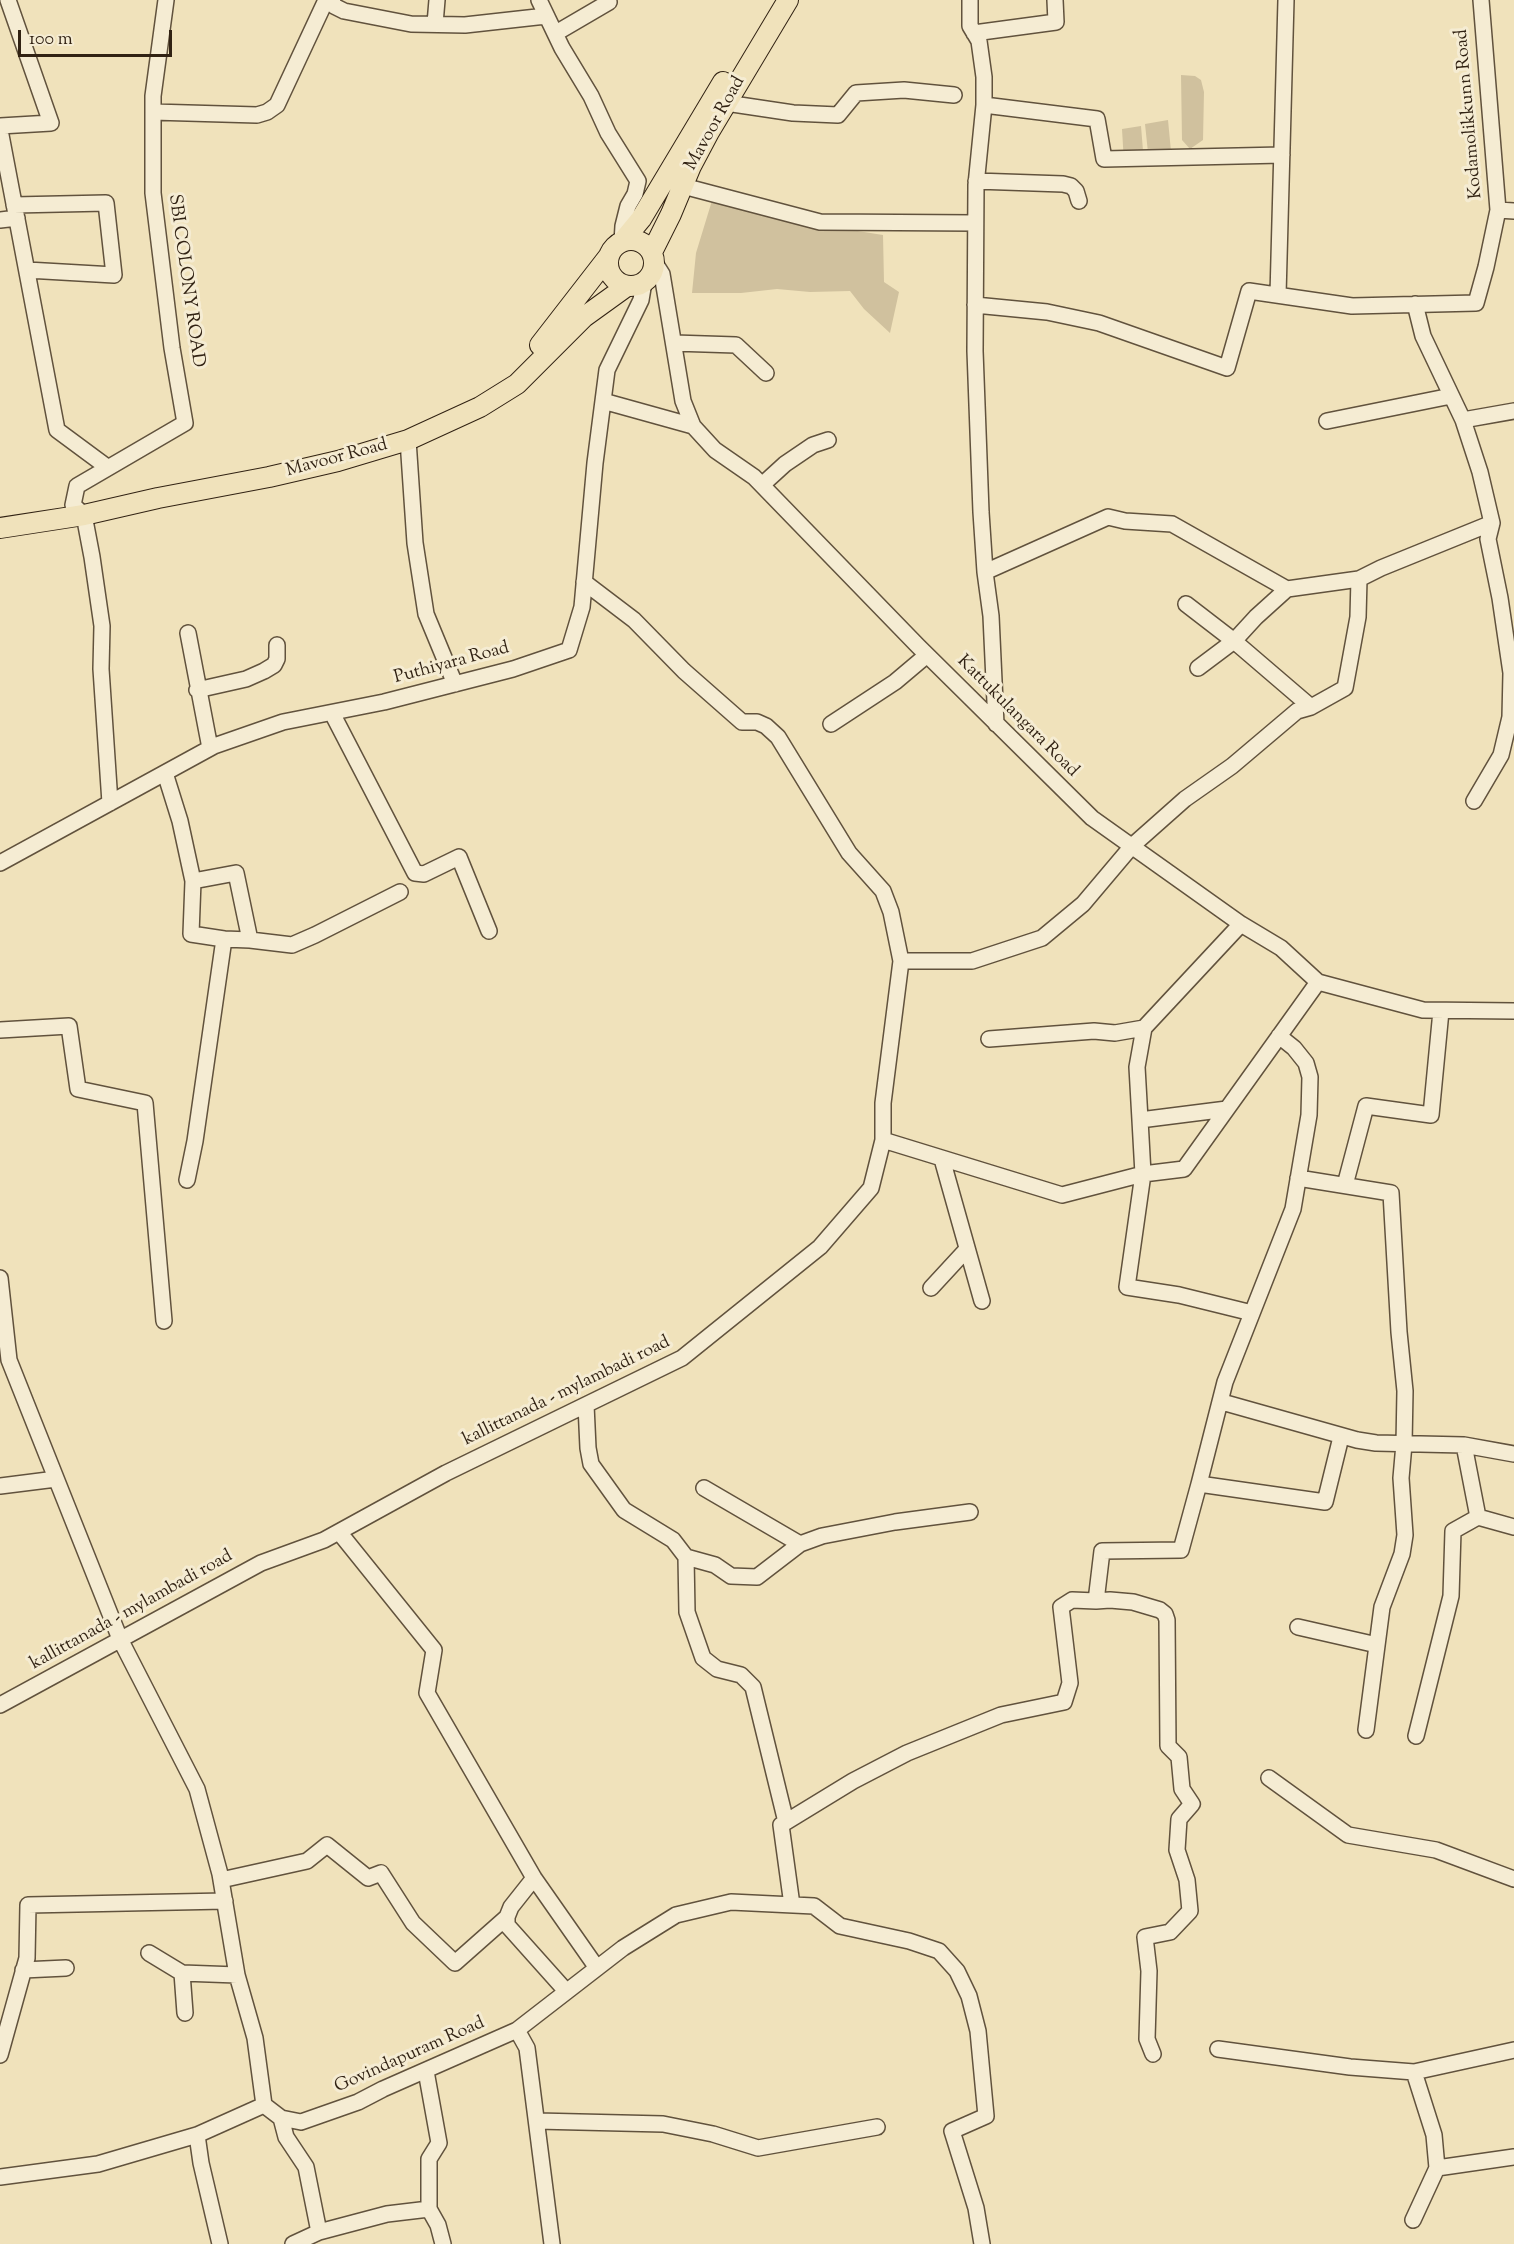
<!DOCTYPE html>
<style>
body{margin:0}
#map{position:relative;width:1514px;height:2244px;overflow:hidden;background:#f0e2bb;font-family:"Sorts Mill Goudy",serif}
canvas{display:block}
.scale{position:absolute;left:18px;top:30px;width:154px;height:27px;box-sizing:border-box;border:3px solid #312213;border-top:0;padding-left:8px;font-size:18px;line-height:21px;white-space:nowrap;color:#312213;-webkit-text-stroke:4px #f5ecd3;paint-order:stroke}
</style>
<div id="map">
<canvas width="1514" height="2244"></canvas>
<div class="scale">100 m</div>
</div>
<script>
const g = document.querySelector('canvas').getContext('2d');
g.lineJoin = 'round';
function fill(path, color) { g.fillStyle = color; g.fill(path, 'evenodd'); }
const toPath = rows => new Path2D(rows.map(r => 'M' + r).join(''));
function stroke(path, color, width, dash) { g.strokeStyle = color; g.lineWidth = width; g.lineCap = dash ? 'butt' : 'round'; g.setLineDash(dash || []); g.stroke(path); }
function label(font, color, halo, rows, align = 'center') {
  g.font = font + ' "Sorts Mill Goudy",serif'; g.lineWidth = 6; g.setLineDash([]); g.textBaseline = 'middle'; g.strokeStyle = halo; g.fillStyle = color; for (const [text, x, y, turn = 0] of rows) {
    g.save(); g.translate(x, y); g.rotate((+turn || 0) * Math.PI / 180); g.textAlign = isNaN(turn) ? turn : align; if (halo) g.strokeText(text, 0, 0); g.fillText(text, 0, 0); g.restore();
  }
}
fill(toPath([
 [1181,75,1195,76,1201,80,1204,92,1203,140,1190,149,1182,140],
 [1168,120,1172,162,1149,162,1145,124],
 [1141,126,1144,163,1124,163,1122,129],
 [714,194,826,226,883,235,884,282,899,292,890,333,864,309,850,291,810,292,777,289,741,293,692,293,696,253]
]), '#d0c19e');
const minor = toPath([
 [332,0,334,6,344,11,411,24,465,25,546,16],
 [539,0,562,48,591,96,608,133,638,181,635,194,628,206,623,226,622,242],
 [970,0,970,26,979,41,984,77,984,105,976,185,975,351,981,512,985,572,991,616,996,724],
 [1481,0,1498,210,1514,211],
 [435,24,437,0],
 [556,33,609,2],
 [974,33,1056,22,1055,0],
 [726,103,793,113,838,115,856,93,904,90,954,95],
 [984,105,1097,119,1104,159,1282,155],
 [153,112,257,115,267,112,277,105,326,0],
 [0,126,51,123,8,0],
 [0,130,57,430,107,467],
 [976,181,1063,184,1071,186,1076,191,1079,201],
 [683,186,820,222,975,223],
 [14,205,106,203,114,275,27,270],
 [0,220,17,218],
 [655,263,662,274,683,401,693,426,715,450,754,477,918,646,1092,818,1241,924,1281,948,1318,982,1423,1010,1514,1011],
 [1278,295,1286,0],
 [1415,304,1423,336,1463,420],
 [975,305,1047,312,1099,323,1227,368,1249,291,1352,306,1476,303,1486,267,1498,210],
 [674,343,736,345,766,373],
 [603,401,693,426],
 [1327,421,1451,396],
 [408,440,415,543,426,614,455,684],
 [762,485,785,464,813,445,828,440],
 [1492,523,1480,472,1463,420,1514,411],
 [985,572,1108,517,1125,521,1172,524,1287,589],
 [1186,604,1234,641,1311,707],
 [188,633,210,748],
 [1198,668,1234,641,1256,617,1287,589,1359,579,1381,568,1492,523,1488,539,1500,598,1511,673,1510,717,1501,755,1474,801],
 [197,690,246,679,264,671,274,665,277,659,277,645],
 [332,713,415,873,424,874,459,857,489,931],
 [831,724,895,682,927,655],
 [165,773,180,821,193,881,191,934,224,939,195,1141,187,1180],
 [110,803,101,669,102,626,92,557,84,515,73,505,77,486,185,423,172,348,153,193,153,96,166,0],
 [0,863,214,746,283,722,384,702,513,669,569,650,582,607,595,463,607,370,641,300,644,282],
 [193,881,236,873,250,940,224,939],
 [250,940,292,945,315,935,400,892],
 [901,961,972,961,1042,938,1083,904,1132,846,1185,799,1232,766,1297,711,1311,707,1345,688,1358,617,1359,579],
 [0,1030,69,1026,78,1089,145,1103,164,1321],
 [1279,1036,1294,1048,1306,1063,1310,1077,1309,1115,1293,1209,1225,1382,1199,1484,1325,1502,1341,1437],
 [989,1039,1094,1031,1115,1033,1144,1028,1241,924],
 [1227,1109,1140,1120,1143,1174,1127,1287,1179,1295,1252,1313],
 [1140,1120,1137,1067,1144,1028],
 [883,1140,1062,1195,1143,1174,1184,1169,1318,982],
 [942,1159,982,1301],
 [1298,1178,1391,1193,1399,1332,1405,1391,1404,1444,1401,1478,1405,1535,1402,1554,1382,1607,1366,1730],
 [1345,1185,1366,1106,1431,1115,1441,1011],
 [0,1278,9,1360,120,1639,197,1789,220,1874,237,1975,255,2038,264,2105],
 [931,1288,967,1249],
 [1222,1402,1357,1440,1376,1443,1464,1445,1514,1454],
 [586,1405,588,1448,591,1464,624,1510,673,1540,686,1557,687,1612,703,1658,717,1669,741,1675,753,1687,786,1822],
 [0,1486,56,1479],
 [704,1488,800,1544,822,1536,895,1522,970,1512],
 [1478,1517,1514,1527],
 [339,1532,434,1650,427,1693,534,1878,597,1968],
 [686,1557,715,1565,731,1576,757,1577,800,1544],
 [1096,1601,1110,1600,1133,1602,1160,1610,1165,1614,1167,1620,1168,1746,1179,1757,1182,1789,1192,1804,1179,1819,1177,1850,1187,1880,1190,1911,1170,1932,1145,1937,1149,1971,1147,2039,1153,2054],
 [1298,1627,1377,1645],
 [0,1705,261,1563,324,1540,446,1473,682,1358,820,1247,871,1188,883,1140,883,1103,901,961,891,912,883,891,849,853,778,737,766,726,757,722,742,722,684,671,634,620,584,582],
 [1416,1736,1451,1596,1453,1531,1478,1517,1464,1445],
 [1269,1778,1348,1835,1436,1850,1514,1879],
 [534,1878,511,1907,507,1917,507,1925,566,1991],
 [221,1880,307,1861,327,1845,368,1878,381,1873,413,1923,455,1963,507,1917],
 [792,1905,781,1825,853,1781,907,1753,1001,1715,1064,1702,1070,1683,1061,1607,1072,1600,1096,1601,1102,1551,1181,1550,1199,1484],
 [149,1953,182,1973,237,1975],
 [23,1970,66,1968],
 [182,1973,185,2013],
 [517,2030,527,2048,552,2244],
 [1218,2049,1350,2067,1414,2072,1514,2050],
 [0,2055,27,1958,28,1905,225,1901],
 [426,2071,439,2143,429,2159,429,2209,438,2225,443,2244],
 [281,2118,286,2137,306,2167,319,2232,293,2244],
 [537,2121,663,2124,713,2134,758,2148,877,2127],
 [197,2135,201,2163,220,2244],
 [1437,2168,1514,2157],
 [0,2177,98,2164,197,2135,264,2105,281,2118,301,2122,358,2102,383,2089,517,2030,623,1948,676,1915,731,1902,814,1906,840,1926,909,1941,939,1951,957,1971,969,1996,978,2031,986,2116,952,2131,976,2208,982,2244],
 [1413,2220,1437,2168,1434,2135,1414,2072],
 [319,2232,387,2214,429,2209]
]);
const major = toPath([
 '608 263a23 23 0 1 1 46 0a23 23 0 1 1-46 0Z',
 [622,242,641,219,723,82],
 [652,252,671,214,691,166,709,132,788,0],
 [540,345,609,256],
 [0,528,84,515,158,498,269,477,338,461,408,440,480,407,517,384,584,317,627,286]
]);
stroke(minor, '#61523d', 18);
stroke(major, '#312213', 22);
stroke(minor, '#f5ecd3', 15);
stroke(major, '#f0e2bb', 20);
label('18px', '#312213', '#f5ecd3', [
 ["Kodamolikkunn Road",1470,114,-95],
 ["Mavoor Road",716,124,-61],
 ["SBI COLONY ROAD",185,281,82],
 ["Mavoor Road",337,459,-15],
 ["Puthiyara Road",452,664,-15],
 ["Kattukulangara Road",1017,717,45],
 ["kallittanada - mylambadi road",567,1392,-26],
 ["kallittanada - mylambadi road",132,1611,-29],
 ["Govindapuram Road",410,2056,-24]
]);
</script>
